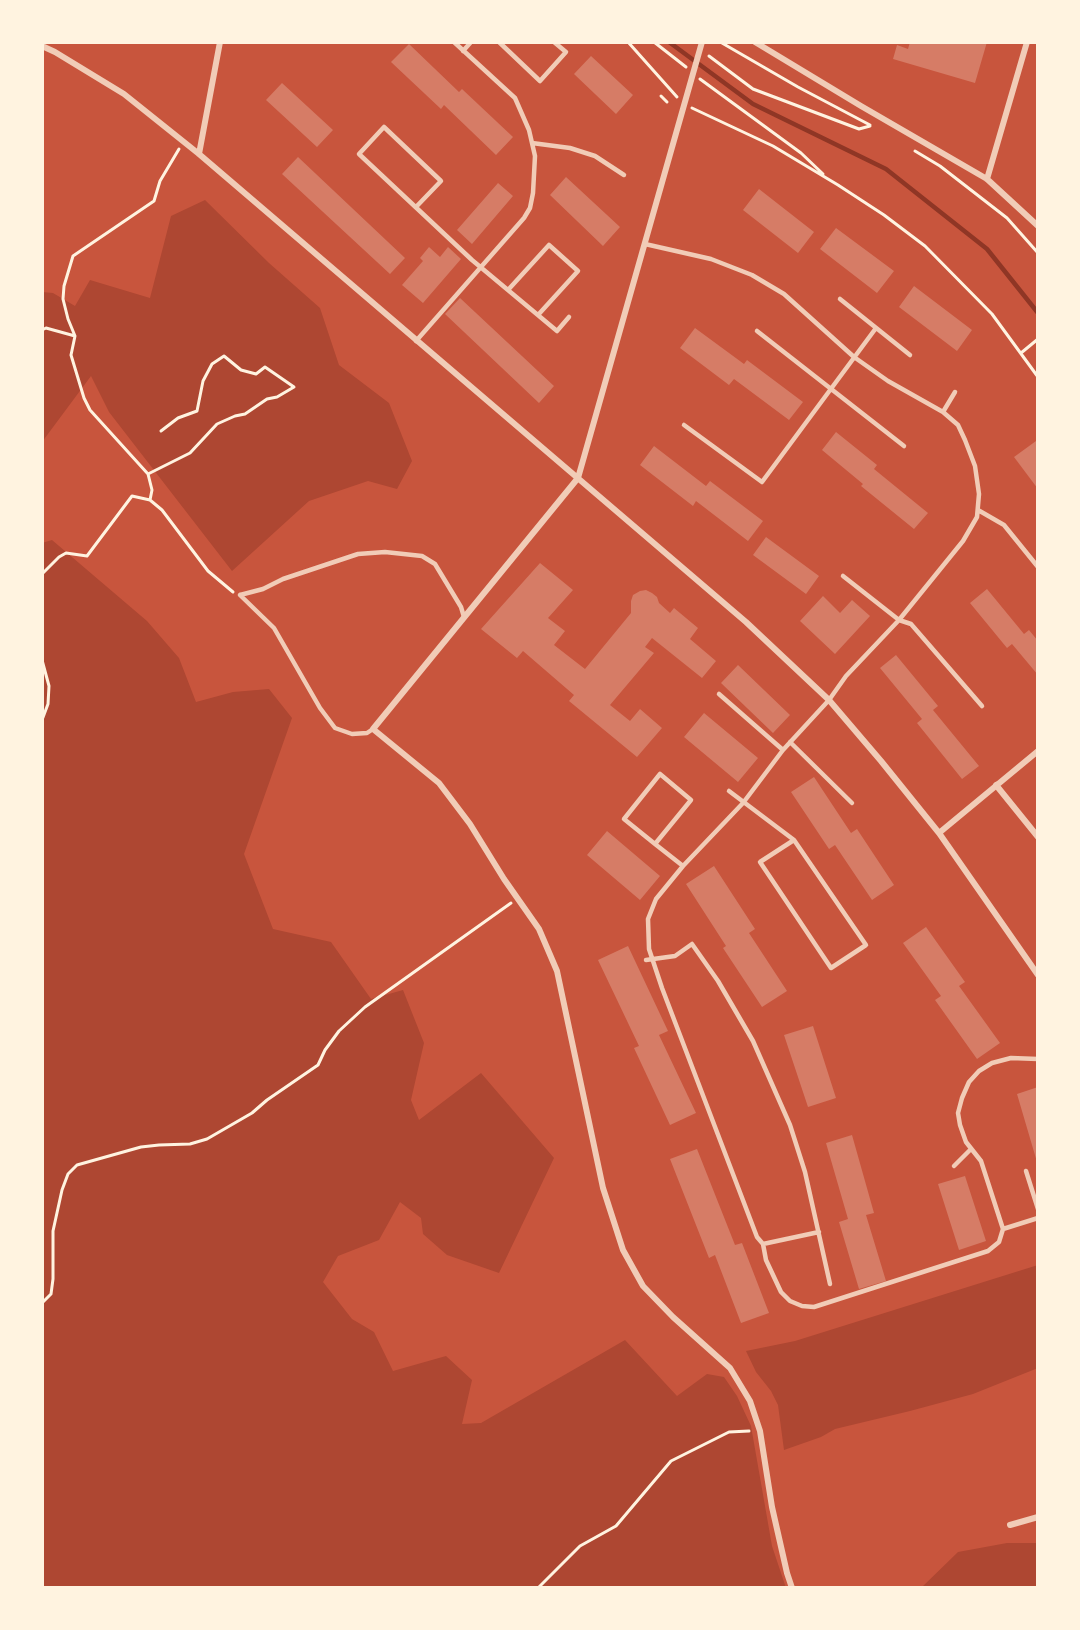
<!DOCTYPE html>
<style>
body{margin:0}
#map{position:relative;width:1080px;height:1630px;overflow:hidden;background:#c8553d;font-family:"Roboto Condensed",sans-serif}
canvas{display:block}
.frame{position:absolute;inset:0;border:44px solid #fff3e0;pointer-events:none}
</style>
<div id="map">
<canvas width="1080" height="1630"></canvas>
<div class="frame"></div>
</div>
<script>
const g = document.querySelector('canvas').getContext('2d');
g.lineJoin = 'round';
function fill(path, color) { g.fillStyle = color; g.fill(path, 'evenodd'); }
const toPath = rows => new Path2D(rows.map(r => 'M' + r).join(''));
function stroke(path, color, width, dash) { g.strokeStyle = color; g.lineWidth = width; g.lineCap = dash ? 'butt' : 'round'; g.setLineDash(dash || []); g.stroke(path); }
fill(toPath([
 [205,200,269,263,320,308,339,365,389,403,412,461,397,489,368,481,309,501,232,571,109,412,91,376,42,442,42,292,53,293,75,306,90,280,150,298,171,216],
 [52,540,147,621,179,658,196,702,233,692,269,689,292,718,244,854,273,929,331,942,371,999,403,990,424,1043,411,1100,419,1120,481,1073,554,1158,499,1273,447,1255,423,1234,421,1218,400,1202,379,1240,338,1256,323,1282,352,1319,374,1332,393,1371,446,1356,472,1380,462,1424,481,1423,625,1340,677,1396,707,1374,724,1377,737,1396,751,1426,772,1546,786,1588,42,1588,42,543],
 [1038,1265,1038,1368,973,1394,910,1411,835,1429,821,1437,784,1450,778,1405,771,1391,756,1372,746,1351,795,1341],
 [1007,1543,1038,1543,1038,1588,921,1588,958,1552]
]), '#ae4732');
stroke(toPath([
 [669,42,753,104,886,169,987,249,1038,313]
]), '#8f3625', 4.5);
fill(toPath([
 [910,42,987,42,975,83,893,59,897,45,908,49],
 [409,44,459,92,462,89,513,137,496,155,444,105,441,109,391,62],
 [591,56,633,95,616,114,574,74],
 [282,83,333,130,317,147,266,100],
 [298,157,405,258,390,274,282,174],
 [566,177,620,227,603,246,550,195],
 [498,183,513,196,472,244,457,230],
 [759,189,814,232,798,253,743,210],
 [836,228,894,271,877,293,820,249],
 [429,247,440,257,448,247,461,259,423,303,402,285,423,261,420,258],
 [914,286,972,330,957,351,899,307],
 [460,298,554,386,539,403,445,314],
 [695,328,744,364,747,360,803,402,789,420,734,379,729,385,680,348],
 [836,432,877,465,874,469,928,513,914,529,861,486,863,484,822,450],
 [1036,441,1038,444,1038,489,1014,457],
 [654,446,706,486,710,481,763,521,748,541,696,501,693,506,640,465],
 [766,537,819,576,806,594,753,555],
 [540,563,573,590,548,618,565,631,554,645,585,669,631,613,631,601,633,595,640,591,646,590,652,593,657,597,659,603,670,613,674,608,698,628,690,639,716,661,702,678,652,638,645,647,654,653,610,705,630,721,640,709,662,728,637,757,569,701,574,695,523,651,517,658,481,629],
 [987,589,1024,634,1029,630,1038,641,1038,675,1012,644,1007,648,970,603],
 [823,596,840,613,852,600,870,616,835,654,800,621],
 [896,655,938,706,933,710,979,766,962,779,917,723,922,719,880,668],
 [738,665,790,715,773,733,721,683],
 [704,713,758,758,738,782,684,737],
 [814,777,851,833,857,829,894,885,872,900,835,845,829,849,791,792],
 [607,831,660,876,640,900,587,855],
 [714,866,755,929,749,933,787,991,762,1007,723,948,726,946,686,884],
 [926,927,965,982,959,986,1000,1043,977,1059,935,1000,941,996,903,943],
 [628,946,668,1031,659,1035,696,1113,670,1125,634,1048,639,1046,598,960],
 [813,1026,836,1098,808,1107,784,1035],
 [1038,1087,1038,1162,1037,1162,1017,1094],
 [852,1135,874,1213,866,1215,886,1281,859,1289,839,1222,848,1219,826,1143],
 [697,1149,735,1245,742,1243,769,1313,741,1323,715,1255,709,1258,670,1159],
 [965,1176,986,1241,959,1250,938,1184]
]), '#d67c66');
stroke(toPath([
 [628,42,677,97],
 [654,42,686,67],
 [722,43,798,87,870,125],
 [709,56,753,89,859,129,870,126],
 [700,79,801,153,823,174],
 [661,96,667,102],
 [692,108,773,146,838,185,884,215,925,246,992,314,1038,377],
 [915,151,940,166,1007,218,1038,253],
 [42,330,46,328,75,336],
 [1021,353,1038,339],
 [148,474,190,453,217,424,235,416,245,414,267,399,277,397,294,387,265,367,256,374,241,370,224,356,212,364,203,381,197,411,178,418,161,431],
 [150,500,152,490,148,474,90,410,84,398,71,355,75,336,68,319,63,299,64,286,73,256,154,201,160,181,179,149],
 [42,574,59,557,66,553,87,556,132,496,150,500,162,510,208,571,233,592],
 [42,660,49,686,48,704,42,720],
 [42,1303,51,1294,53,1279,53,1231,62,1190,68,1174,77,1165,141,1147,159,1145,190,1144,207,1139,252,1113,267,1100,318,1065,325,1050,339,1031,365,1007,511,903],
 [538,1588,580,1546,616,1526,671,1461,729,1432,749,1431]
]), '#fff3e0', 3);
stroke(toPath([
 [499,42,540,81,566,52,554,42],
 [463,51,471,42],
 [532,143,570,148,595,156,624,175],
 [416,207,441,181,384,127,359,154,472,260,557,331,569,317],
 [645,244,711,259,752,275,784,294,854,357,888,381,943,412,958,425,965,440,975,466,979,494,977,517,963,541,899,620,846,676,829,700,783,750,743,803,683,866,656,899,648,919,649,949,662,988,757,1237,763,1244,766,1260,781,1292,790,1301,802,1306,814,1307,988,1251,999,1242,1003,1229,981,1161,966,1142,960,1125,958,1113,962,1098,969,1082,979,1071,992,1063,1011,1058,1038,1059],
 [508,290,549,245,578,271,538,315],
 [840,299,910,355],
 [757,331,904,446],
 [416,341,524,218,530,208,533,193,535,156,529,130,515,98,454,42],
 [943,412,955,392],
 [684,425,762,482,876,328],
 [978,510,1004,525,1038,567],
 [843,576,899,620,911,624,982,706],
 [240,595,263,589,283,579,358,554,385,552,422,556,435,564,461,607,464,617],
 [240,595,274,628,320,708,335,728,352,734,367,733,373,729],
 [719,694,783,750],
 [790,742,852,803],
 [729,791,794,840,866,945,831,968,760,862,794,840],
 [655,844,691,800,660,774,624,819,655,844,683,866],
 [646,960,675,956,692,944,718,981,753,1041,790,1125,805,1172,830,1284],
 [954,1166,971,1149],
 [1026,1171,1038,1209],
 [1003,1229,1038,1218],
 [763,1244,819,1232]
]), '#f1ccb7', 4.5);
stroke(toPath([
 [702,42,578,478,373,729,439,783,470,824,504,879,539,929,557,971,603,1188,623,1250,643,1286,673,1317,730,1368,750,1401,760,1431,772,1507,787,1573,792,1588],
 [755,42,861,106,987,179,1038,226],
 [42,46,55,52,124,94,199,154,746,622,829,700,881,761,939,833,1038,975],
 [199,154,220,42],
 [987,179,1027,42],
 [996,785,1038,837],
 [939,833,1038,751],
 [1010,1525,1038,1517]
]), '#f1ccb7', 6);
</script>
